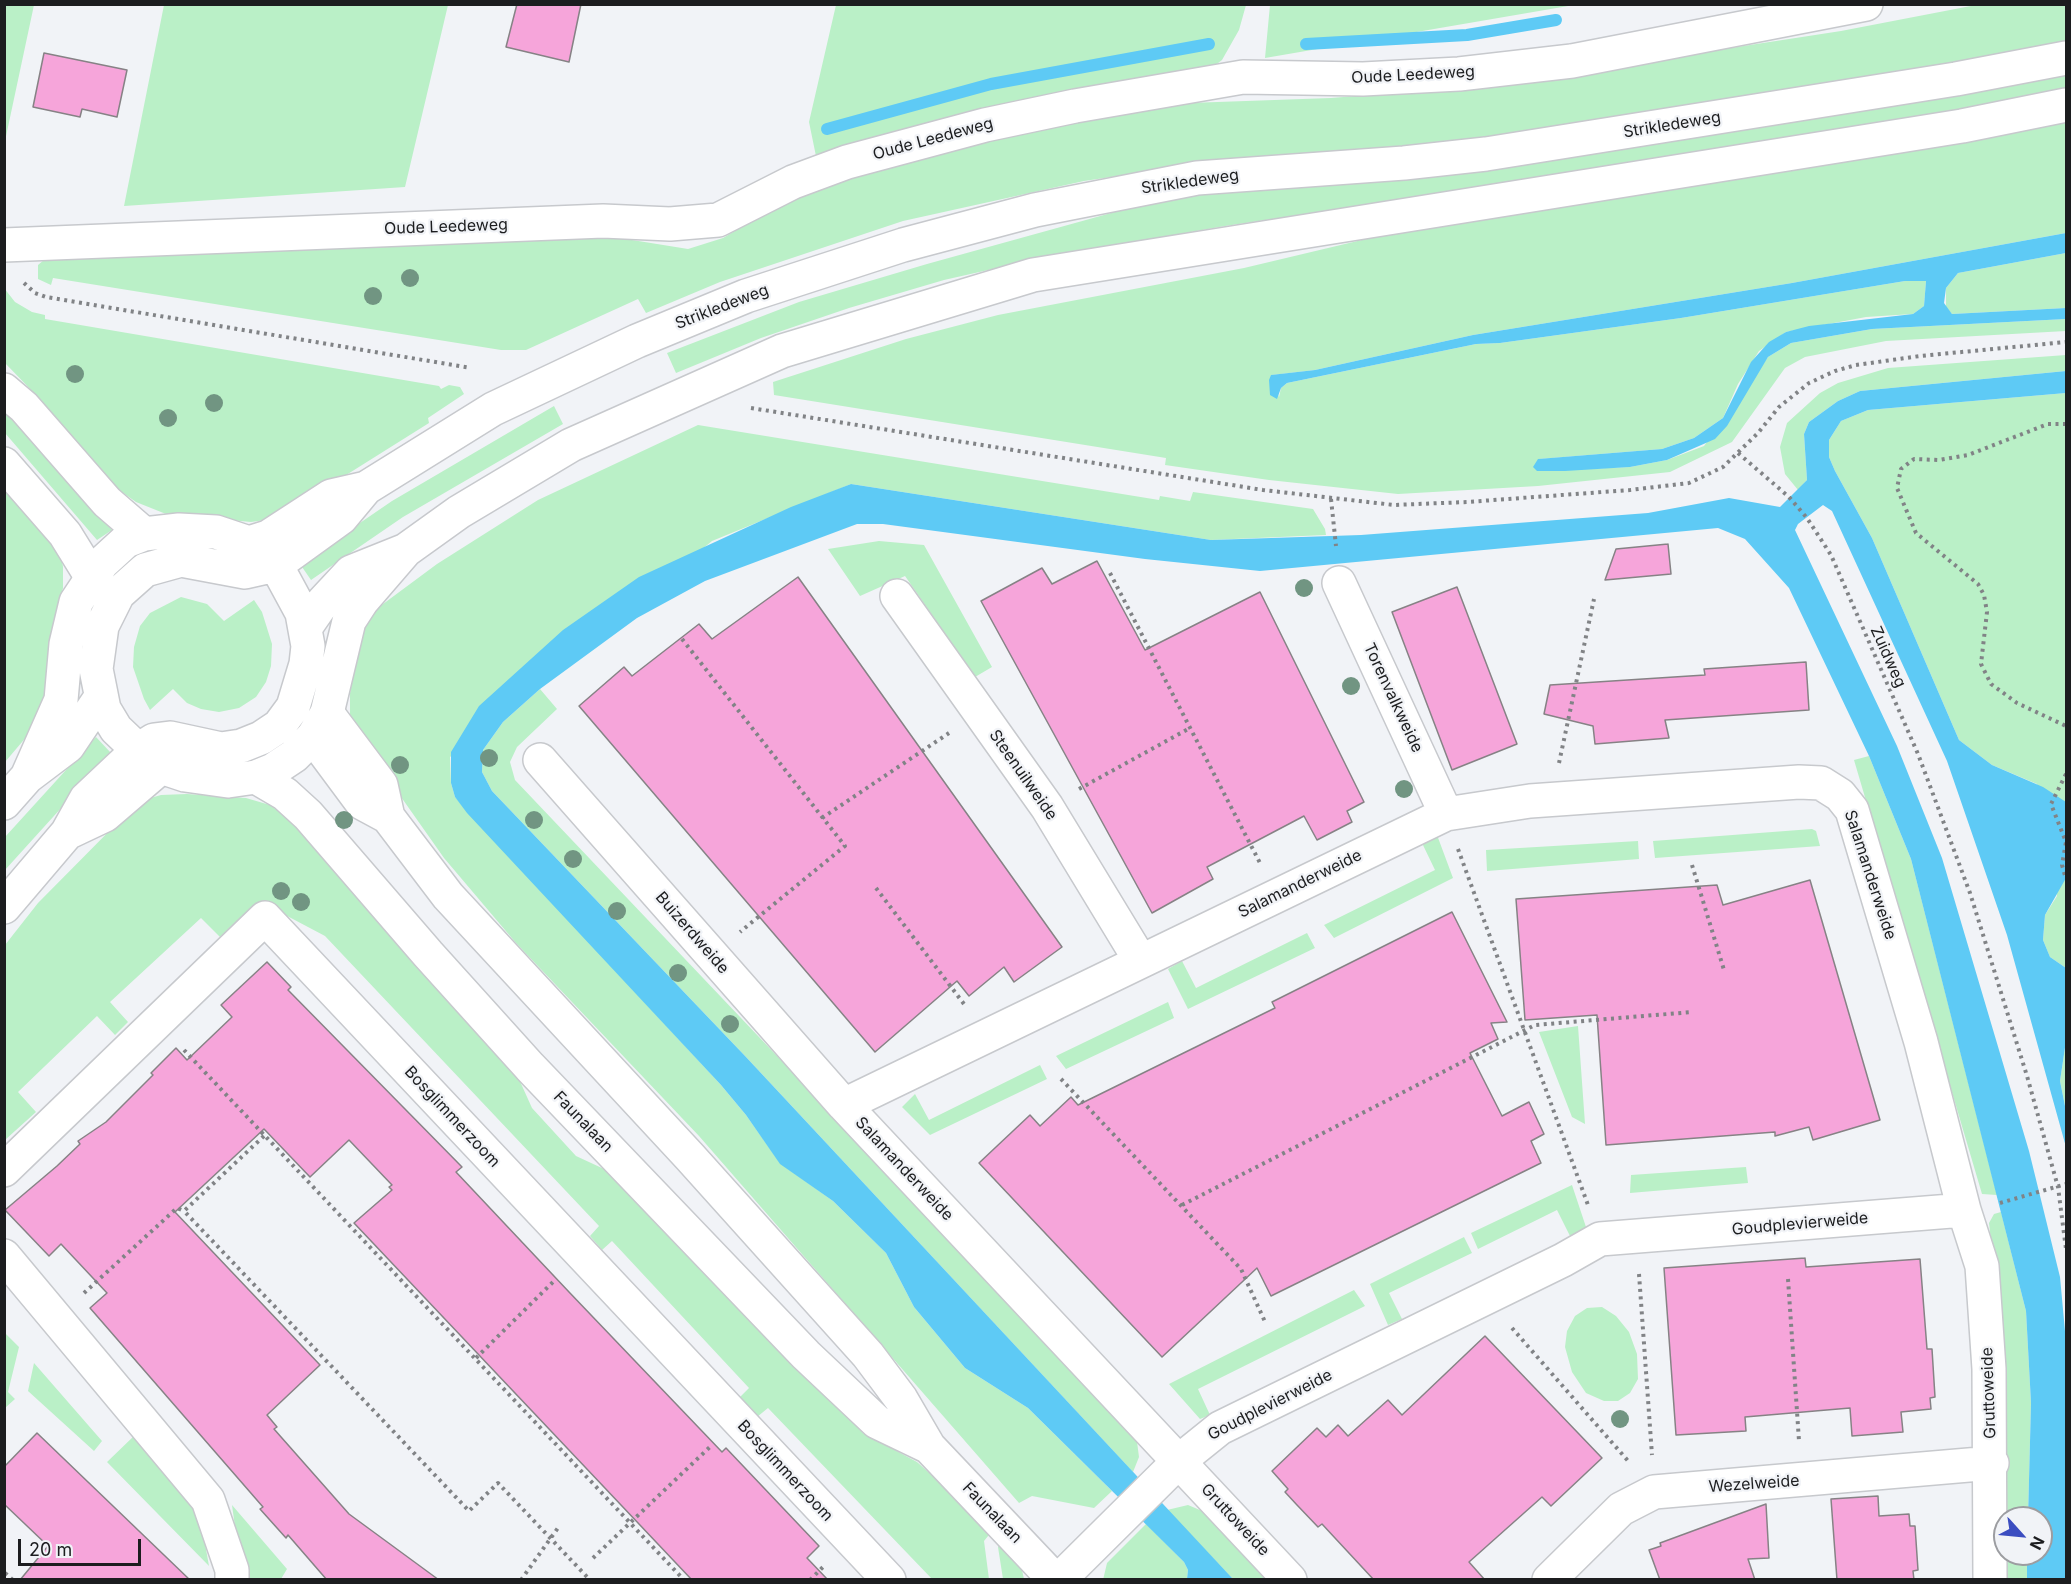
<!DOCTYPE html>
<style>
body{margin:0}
#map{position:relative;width:2071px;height:1584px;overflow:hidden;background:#f1f3f7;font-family:Inter,sans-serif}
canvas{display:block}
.frame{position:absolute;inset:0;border:6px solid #1c1d1f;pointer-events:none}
.north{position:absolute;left:1993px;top:1506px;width:60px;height:60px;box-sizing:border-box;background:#f1f3f7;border:2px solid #9c9da1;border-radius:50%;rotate:117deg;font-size:16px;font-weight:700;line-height:24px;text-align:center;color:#1c1d1f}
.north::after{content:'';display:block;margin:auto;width:21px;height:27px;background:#3b4dc0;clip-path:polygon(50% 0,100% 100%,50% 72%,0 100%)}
.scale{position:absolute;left:18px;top:1539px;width:123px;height:27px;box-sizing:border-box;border:3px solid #1c1d1f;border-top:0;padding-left:8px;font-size:18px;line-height:21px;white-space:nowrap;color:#1c1d1f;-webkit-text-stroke:4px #f1f3f7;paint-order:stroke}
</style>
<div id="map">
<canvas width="2071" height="1584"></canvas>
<div class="frame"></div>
<div class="north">N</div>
<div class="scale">20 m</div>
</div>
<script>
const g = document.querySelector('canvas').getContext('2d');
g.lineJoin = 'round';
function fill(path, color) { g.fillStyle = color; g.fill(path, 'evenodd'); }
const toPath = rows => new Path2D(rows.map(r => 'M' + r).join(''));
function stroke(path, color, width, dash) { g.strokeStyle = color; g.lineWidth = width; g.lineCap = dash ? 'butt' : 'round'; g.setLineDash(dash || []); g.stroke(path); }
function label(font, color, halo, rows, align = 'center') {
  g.font = font + ' Inter,sans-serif'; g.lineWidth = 4.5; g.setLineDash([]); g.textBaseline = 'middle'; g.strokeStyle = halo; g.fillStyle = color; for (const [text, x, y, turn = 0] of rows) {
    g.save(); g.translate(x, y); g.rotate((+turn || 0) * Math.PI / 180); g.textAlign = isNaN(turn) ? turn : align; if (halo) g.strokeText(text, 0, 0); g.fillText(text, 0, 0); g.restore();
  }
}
fill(toPath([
 [5,4,34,5,5,141,4,5],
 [164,5,448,5,405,187,124,206],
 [836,5,1246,5,1239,30,1222,60,1209,70,817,161,809,122],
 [1270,5,1270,4,1574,5,1265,58],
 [1976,5,2066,5,2066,46,1439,148,1233,159,1084,181,903,221,720,282,646,313,638,299,526,350,501,350,53,278,51,285,38,279,38,265,45,259,564,229,688,249,723,238,805,190,887,163,1125,112,1189,103,1331,98,1490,85,1841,31],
 [2066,70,2066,92,1731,152,1225,226,1037,259,944,280,849,308,761,338,676,373,667,353,799,302,927,264,1187,192],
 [2066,117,2066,233,1792,283,1473,335,1315,370,1272,375,1279,397,1281,388,1287,383,1476,344,1500,343,1681,318,1905,281,1926,281,1924,306,1913,314,1866,317,1786,332,1759,351,1738,384,1723,418,1694,438,1662,449,1539,459,1537,471,1630,467,1667,460,1704,446,1768,357,1791,343,1872,329,2066,319,2066,331,1886,341,1805,357,1785,368,1732,442,1670,472,1538,486,1398,494,1269,480,1165,465,1166,458,774,395,773,382,906,339,998,315,1244,268,1450,219],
 [2066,253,2066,308,1952,314,1946,307,1946,288,1958,273],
 [4,288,15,302,32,312,45,315,45,319,439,386,441,389,449,385,460,387,464,394,428,418,429,423,292,509,272,519,251,522,166,514,136,502,119,490,35,394,5,363],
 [2066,355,2066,371,1860,391,1838,401,1809,422,1804,434,1807,480,1798,490,1785,474,1780,447,1787,423,1820,393,1838,383,1888,368],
 [2066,393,2066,968,2050,957,2043,940,2045,915,2057,896,2037,784,1992,765,1959,740,1872,538,1835,471,1829,457,1829,440,1841,421,1868,410],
 [554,406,563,424,403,517,311,580,300,564,392,501],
 [4,408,112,530,97,540,5,433],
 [698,425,1159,500,1160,496,1190,501,1193,492,1313,509,1325,529,1326,535,1211,540,851,484,712,541,450,757,451,783,455,797,721,1085,746,1115,780,1163,833,1201,886,1253,914,1307,965,1368,1028,1408,1112,1491,1094,1508,1032,1496,1019,1503,699,1136,516,943,444,858,356,733,350,716,350,693,362,630,379,607,437,564,538,500],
 [5,480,60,548,63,567,63,588,54,625,48,694,28,735,5,762],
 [879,541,924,545,992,667,975,677,905,576,860,596,828,549],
 [181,597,207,604,224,621,254,600,262,612,272,644,271,666,266,682,256,697,239,708,219,712,201,709,187,703,173,689,150,710,144,699,133,667,134,647,140,626,150,613],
 [540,689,557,709,517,747,510,762,515,780,1136,1434,1139,1457,1133,1472,746,1057,492,791,482,772,483,750,503,722],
 [96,737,111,753,5,870,5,837],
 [1869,756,1911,859,1997,1195,1982,1194,1854,760],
 [187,794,246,798,270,805,293,822,509,1057,532,1108,576,1156,617,1175,863,1433,917,1462,993,1530,984,1541,989,1579,932,1579,768,1408,757,1417,740,1397,749,1388,612,1241,602,1250,590,1236,599,1226,325,936,272,908,245,913,220,937,201,918,110,1002,128,1022,115,1035,97,1016,18,1092,36,1112,5,1140,5,945,38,903,131,809,147,799,161,795],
 [1812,829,1816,831,1820,846,1655,858,1653,841],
 [1437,835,1453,878,1334,938,1324,925,1435,870,1422,843],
 [1638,841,1639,859,1487,871,1486,850],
 [1307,933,1315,948,1188,1009,1168,969,1182,961,1196,988],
 [1168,1002,1174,1018,1066,1069,1056,1056],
 [1578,1026,1585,1124,1572,1117,1539,1032],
 [2066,1041,2066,1111,2060,1081],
 [1040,1065,1047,1079,930,1135,902,1107,915,1094,929,1120],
 [1746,1167,1748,1183,1630,1193,1631,1175],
 [1572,1185,1587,1230,1570,1236,1557,1210,1478,1249,1471,1233],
 [2001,1212,2026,1311,2031,1403,2028,1518,2005,1518,2005,1554,2027,1554,2027,1579,2003,1579,2000,1324,1989,1223,1994,1214],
 [1464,1237,1472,1253,1389,1293,1402,1319,1388,1325,1370,1284],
 [1354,1290,1365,1306,1198,1389,1210,1415,1200,1419,1169,1384],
 [1602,1307,1616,1316,1629,1332,1637,1354,1638,1379,1630,1393,1618,1401,1604,1401,1586,1393,1572,1372,1565,1347,1567,1331,1575,1316,1587,1308],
 [4,1332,19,1347,8,1392,15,1399,5,1408],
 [34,1363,102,1441,94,1451,28,1391],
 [135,1435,199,1510,209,1566,107,1462],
 [232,1505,287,1569,281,1579,242,1578],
 [1188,1505,1207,1513,1270,1579,1233,1579,1167,1510],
 [1146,1524,1184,1562,1188,1570,1187,1579,1103,1580,1107,1563],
 [1001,1542,1020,1561,1024,1579,1003,1579,998,1547]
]), '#baf0c7');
fill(toPath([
 [2066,233,2066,253,1958,273,1946,288,1944,303,1952,314,2066,308,2066,319,1872,329,1791,343,1768,357,1727,426,1715,439,1667,460,1630,467,1565,471,1537,471,1533,467,1538,459,1662,449,1694,438,1723,418,1751,362,1769,342,1786,332,1809,326,1913,314,1924,306,1926,281,1905,281,1681,318,1500,343,1476,344,1287,383,1281,388,1277,399,1270,395,1269,380,1271,375,1315,370,1473,335,1792,283],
 [2066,371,2066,393,1868,410,1841,421,1829,440,1829,457,1835,471,1872,538,1959,740,1992,765,2043,787,2066,802,2066,878,2045,915,2043,940,2050,957,2066,968,2066,1041,2060,1081,2066,1111,2066,1147,2007,935,1947,761,1832,511,1823,505,1798,524,1795,530,1897,746,1942,858,2029,1151,2060,1277,2066,1342,2066,1579,2027,1579,2027,1554,2041,1554,2041,1518,2028,1518,2031,1403,2026,1311,1911,859,1869,756,1789,588,1745,539,1718,528,1260,571,1145,559,883,524,857,524,705,581,637,618,540,689,503,722,483,750,482,772,492,791,746,1057,1233,1579,1187,1579,1188,1570,1184,1562,1028,1408,965,1368,914,1307,886,1253,833,1201,780,1164,746,1115,721,1085,467,813,455,797,451,783,451,752,479,706,563,630,639,577,791,507,851,484,1211,540,1361,535,1648,513,1729,498,1780,507,1807,480,1804,434,1809,422,1838,401,1860,391]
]), '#5ecaf5');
stroke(toPath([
 [1306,44,1467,35,1556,20],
 [827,129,991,84,1209,44]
]), '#5ecaf5', 12);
const building = toPath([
 [517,4,581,4,569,62,506,47,517,4],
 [44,53,127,70,117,117,82,109,80,117,33,107,44,53],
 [1668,544,1671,574,1605,580,1616,549,1668,544],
 [1097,561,1145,650,1260,592,1364,802,1347,811,1352,822,1317,840,1304,816,1207,867,1213,879,1152,913,981,601,1042,568,1052,584,1097,561],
 [798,577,1062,947,1014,982,1004,967,969,996,957,981,875,1052,579,706,624,667,632,676,699,624,712,639,798,577],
 [1457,587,1517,744,1452,770,1392,612,1457,587],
 [1806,662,1809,710,1665,720,1669,738,1595,744,1593,726,1544,714,1550,685,1705,675,1704,669,1806,662],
 [1810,880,1880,1120,1813,1140,1809,1127,1775,1136,1775,1132,1606,1145,1597,1015,1525,1020,1516,899,1717,885,1723,905,1810,880],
 [1452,912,1507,1022,1491,1023,1498,1039,1470,1053,1502,1116,1529,1102,1544,1134,1531,1141,1541,1163,1271,1296,1257,1268,1162,1357,979,1163,1030,1115,1040,1126,1071,1097,1078,1105,1275,1008,1272,1002,1452,912],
 [267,962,291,987,288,990,462,1167,456,1172,569,1292,722,1452,726,1448,819,1546,807,1558,828,1580,692,1580,354,1223,392,1190,389,1187,392,1185,349,1140,310,1177,264,1129,175,1212,320,1365,267,1415,277,1427,274,1429,349,1514,439,1580,327,1580,288,1535,286,1538,260,1509,263,1507,90,1308,107,1293,61,1244,49,1256,5,1210,57,1166,80,1144,78,1141,106,1122,153,1075,151,1073,176,1048,187,1060,232,1017,221,1005,267,962],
 [1805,1258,1806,1267,1920,1259,1927,1349,1932,1349,1935,1397,1930,1398,1931,1409,1901,1412,1903,1432,1852,1436,1850,1408,1745,1417,1746,1431,1676,1435,1664,1268,1805,1258],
 [1485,1336,1602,1458,1551,1506,1542,1497,1469,1562,1485,1580,1374,1580,1322,1524,1318,1527,1297,1505,1285,1492,1288,1489,1272,1471,1317,1428,1326,1437,1338,1425,1348,1436,1388,1400,1402,1415,1485,1336],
 [37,1433,190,1580,20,1580,48,1546,4,1504,4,1467,37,1433],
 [1878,1496,1879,1516,1909,1514,1910,1526,1915,1526,1918,1570,1913,1571,1914,1580,1837,1580,1831,1499,1878,1496],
 [1766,1504,1769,1558,1748,1559,1755,1580,1660,1580,1649,1550,1661,1546,1660,1543,1766,1504]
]);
fill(building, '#f6a5da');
stroke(building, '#868285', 1.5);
const minor = toPath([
 [4,245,603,221,670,224,718,220,793,182,847,162,985,125,1075,106,1243,77,1363,79,1459,74,1572,61,1866,4],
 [1339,583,1446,814],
 [897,596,1047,807,1140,960],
 [540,760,844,1105,1290,1580],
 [844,1105,1446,814,1530,801,1799,782,1821,783,1840,795,1852,810,1921,1042,1964,1210,1982,1266,1989,1369,1990,1580],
 [4,1170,265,918,889,1580],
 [4,1256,208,1500,232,1570,232,1580],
 [1059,1580,1179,1461,1220,1428,1563,1260,1600,1239,1964,1210],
 [1549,1580,1621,1509,1654,1492,1992,1463]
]);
const tertiary = toPath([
 [4,390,24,407,107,502,144,534],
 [4,464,65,534,91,576],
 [327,713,381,785,388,817],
 [313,737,362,803,388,817,448,896,690,1157,868,1355,901,1399,929,1447,1055,1580],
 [256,777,285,794,308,815,428,954,530,1067,806,1355,877,1422,929,1447]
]);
const primary = toPath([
 [249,543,268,537,331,496,366,488],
 [406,550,362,601,349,621,327,713,313,737,294,756,273,770,256,777,228,781,185,775,161,767,138,750,116,729,104,709,96,669,102,626,118,594,145,570,181,560,245,572,276,565,341,518,366,488,493,409,637,341,746,296,903,245,1035,210,1197,178,1404,163,1486,154,1956,79,2066,58],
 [305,628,323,602,351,572,406,550,459,512,571,445,782,351,1033,275,1962,126,2066,105],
 [4,803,27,777,68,746,101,697],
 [67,833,105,815,161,767],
 [4,907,67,833,86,799,138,750,154,740,170,738,221,749,241,746,261,738,279,726,293,707,306,664,308,646,302,613,276,565,249,543,216,532,179,530,144,534,126,541,102,563,76,602,66,644,61,700,27,777]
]);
stroke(minor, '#c7c9cd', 36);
stroke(tertiary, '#c7c9cd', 36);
stroke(primary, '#c7c9cd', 36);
stroke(toPath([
 [24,283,35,293,46,297,471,368],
 [751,408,1263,490,1394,505,1467,502,1630,490,1689,483,1723,467,1758,433,1779,407,1809,383,1835,371,1856,365,1920,356,2066,342],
 [2066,424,2048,424,1968,455,1939,460,1914,459,1901,469,1897,488,1916,533,1978,584,1984,595,1987,612,1981,664,1991,684,2017,703,2066,726],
 [1738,453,1789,497,1807,518,1831,555,1918,754,1970,893,2027,1076,2058,1187,2066,1249],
 [1331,499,1336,546],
 [1110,573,1260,863],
 [682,639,845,846,740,932],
 [1559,763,1594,599],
 [2066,774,2051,804,2066,842,2062,865,2066,879],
 [1079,789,1190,728],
 [822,818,949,733],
 [1458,849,1588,1205],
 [1692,865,1724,970],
 [876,888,964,1004],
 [184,1050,684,1580],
 [1061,1079,1241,1269,1266,1324],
 [264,1136,184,1211,469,1511,498,1483,590,1580],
 [2000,1203,2066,1184],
 [1182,1205,1535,1025,1692,1012],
 [1639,1274,1652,1455],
 [1788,1279,1799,1441],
 [84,1293,177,1208,184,1211],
 [1512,1328,1629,1462],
 [476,1358,555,1280],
 [593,1558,712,1445],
 [5,1573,13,1580],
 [521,1580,560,1525],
 [810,1580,824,1566]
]), '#818386', 4, [3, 4.5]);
stroke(minor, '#fff', 33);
stroke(tertiary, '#fff', 33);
stroke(primary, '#fff', 33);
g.fillStyle = '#719582';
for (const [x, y] of [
 [410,278],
 [373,296],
 [75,374],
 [214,403],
 [168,418],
 [1304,588],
 [1351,686],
 [489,758],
 [400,765],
 [1404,789],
 [344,820],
 [534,820],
 [573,859],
 [281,891],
 [301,902],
 [617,911],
 [678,973],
 [730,1024],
 [1620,1419]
]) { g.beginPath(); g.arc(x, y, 9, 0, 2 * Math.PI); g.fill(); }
label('16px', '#1c1d1f', '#f1f3f7', [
 ["Oude Leedeweg",1413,75,-3],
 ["Strikledeweg",1672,125,-9],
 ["Oude Leedeweg",933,139,-15],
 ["Strikledeweg",1190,182,-8],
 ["Oude Leedeweg",446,227,-2],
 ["Strikledeweg",722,307,-21],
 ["Zuidweg",1888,657,66],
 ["Torenvalkweide",1393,698,65],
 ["Steenuilweide",1023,775,55],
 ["Salamanderweide",1870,875,72],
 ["Salamanderweide",1300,884,-26],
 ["Buizerdweide",692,933,49],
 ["Bosglimmerzoom",452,1117,47],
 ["Faunalaan",583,1122,46],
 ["Salamanderweide",904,1169,47],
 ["Goudplevierweide",1800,1224,-5],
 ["Gruttoweide",1989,1393,-92],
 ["Goudplevierweide",1270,1405,-27],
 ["Bosglimmerzoom",785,1471,47],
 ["Wezelweide",1754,1484,-4],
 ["Faunalaan",992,1513,46],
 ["Gruttoweide",1235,1520,47]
]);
</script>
